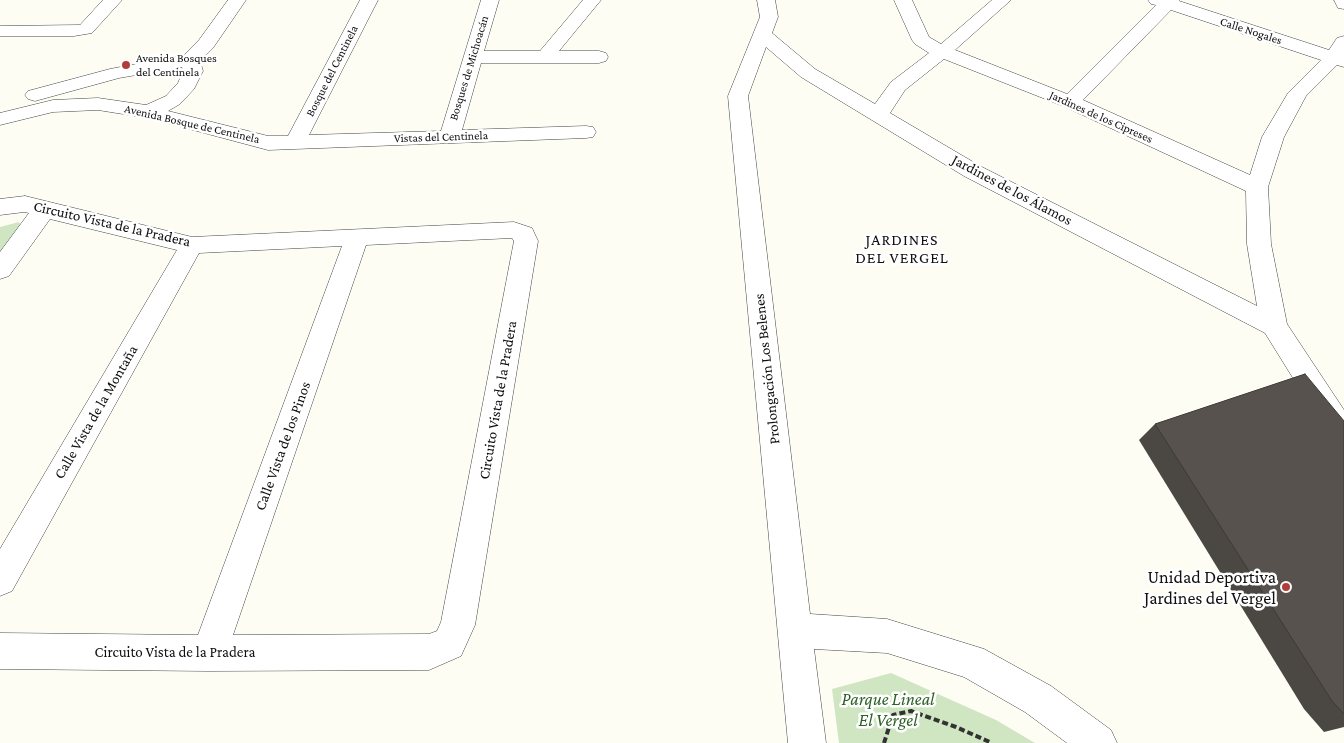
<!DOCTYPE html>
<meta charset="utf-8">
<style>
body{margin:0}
canvas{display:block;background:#fefdf4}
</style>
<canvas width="1344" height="743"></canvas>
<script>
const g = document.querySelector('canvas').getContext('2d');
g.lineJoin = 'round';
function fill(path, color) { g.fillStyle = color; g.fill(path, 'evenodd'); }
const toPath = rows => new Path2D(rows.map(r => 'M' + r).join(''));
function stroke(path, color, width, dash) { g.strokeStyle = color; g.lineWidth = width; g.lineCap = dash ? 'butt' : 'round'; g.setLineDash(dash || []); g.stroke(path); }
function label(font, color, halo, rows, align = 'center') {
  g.font = font + ' "Crimson Pro",serif'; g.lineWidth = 5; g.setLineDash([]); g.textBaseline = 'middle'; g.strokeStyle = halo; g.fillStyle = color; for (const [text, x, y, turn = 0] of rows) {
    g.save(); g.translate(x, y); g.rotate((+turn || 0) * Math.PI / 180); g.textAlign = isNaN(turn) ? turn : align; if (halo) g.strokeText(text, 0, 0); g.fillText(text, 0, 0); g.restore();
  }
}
fill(toPath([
 [19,222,23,231,0,259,0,227],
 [891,673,996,720,1035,743,839,743,832,689]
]), '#d0e5c1');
const minor = toPath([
 [103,0,122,0,92,33,74,36,0,36,0,26,80,25,103,0],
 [228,0,246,0,213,48,200,61,203,71,194,89,180,104,168,111,268,136,288,136,360,0,378,0,309,135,441,131,481,0,499,0,484,51,540,51,583,0,601,0,559,51,599,51,606,53,608,57,606,61,599,63,481,63,462,130,586,126,593,127,596,132,593,137,586,138,268,150,148,118,98,110,53,112,0,125,0,113,53,100,98,98,146,105,166,96,178,83,183,71,182,67,119,78,35,101,28,99,25,95,28,91,110,69,184,55,199,40,228,0],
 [757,0,775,0,778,17,772,33,815,69,875,104,891,82,929,53,915,44,912,40,894,0,912,0,929,37,941,44,992,0,1011,0,955,50,1067,94,1156,5,1151,4,1148,0,1180,0,1179,1,1329,50,1337,38,1344,36,1344,67,1337,65,1306,96,1284,137,1268,187,1271,244,1287,324,1344,410,1344,448,1334,444,1265,333,964,176,801,77,766,47,748,96,810,614,887,619,984,649,1051,686,1111,730,1117,743,1067,743,1025,712,964,677,887,653,814,649,826,743,788,743,728,96,760,17,757,0],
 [1171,10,1321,60,1288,93,1262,137,1250,175,1083,100,1171,10],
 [944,59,1063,106,1246,191,1247,244,1257,306,980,166,890,113,905,90,944,59],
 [1334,0,1344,0,1344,9,1338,8,1334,0],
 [25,196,192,237,514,222,532,228,538,241,475,625,461,656,429,670,209,671,0,669,0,633,198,635,342,246,199,253,12,591,0,596,0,549,177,250,50,219,9,276,0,279,0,252,29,213,24,212,0,215,0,199,25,196],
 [512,238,514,241,441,622,437,631,429,634,233,635,366,245,512,238]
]);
stroke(minor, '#434343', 1);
stroke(toPath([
 [884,743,893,715,911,711,956,727,992,743]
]), '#323232', 4, [6, 3]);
fill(minor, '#fff');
fill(toPath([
 [1344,421,1344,727,1324,732,1304,709,1139,440,1155,424]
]), '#4b4743');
const building = toPath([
 [1305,374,1344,421,1344,714,1332,701,1155,424,1305,374]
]);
fill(building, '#57524e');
stroke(building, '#3d3937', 1);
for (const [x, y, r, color] of [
 [126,65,5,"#b03e38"],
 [1286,587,5,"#b03e38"]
]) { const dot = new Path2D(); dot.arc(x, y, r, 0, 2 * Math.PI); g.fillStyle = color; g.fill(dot); stroke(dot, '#fff', 2); }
label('12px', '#101010', '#fff', [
 ["Calle Nogales",1251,31,18],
 ["Bosques de Michoacán",469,68,-73],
 ["Bosque del Centinela",332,71,-63],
 ["Jardines de los Cipreses",1101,117,24],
 ["Avenida Bosque de Centinela",192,124,13],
 ["Vistas del Centinela",441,137,-2]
]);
label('12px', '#101010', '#fff', [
 ["Avenida Bosques",136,58],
 ["del Centinela",136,72]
], 'left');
label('15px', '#101010', '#fff', [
 ["Jardines de los Álamos",1012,190,28],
 ["Circuito Vista de la Pradera",112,224,13],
 ["Prolongación Los Belenes",767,369,-96],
 ["Circuito Vista de la Pradera",498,400,-80],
 ["Calle Vista de la Montaña",96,412,-60],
 ["Calle Vista de los Pinos",283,446,-70],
 ["Circuito Vista de la Pradera",175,652]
]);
g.letterSpacing = '1px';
label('16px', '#101010', '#fff', [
 ["JARDINES",902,240],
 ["DEL VERGEL",902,258]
]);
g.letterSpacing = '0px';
label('18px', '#101010', '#fff', [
 ["Unidad Deportiva",1276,577],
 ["Jardines del Vergel",1276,598]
], 'right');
label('italic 18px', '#2d6127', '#fff', [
 ["Parque Lineal",888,699],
 ["El Vergel",888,720]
]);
</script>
